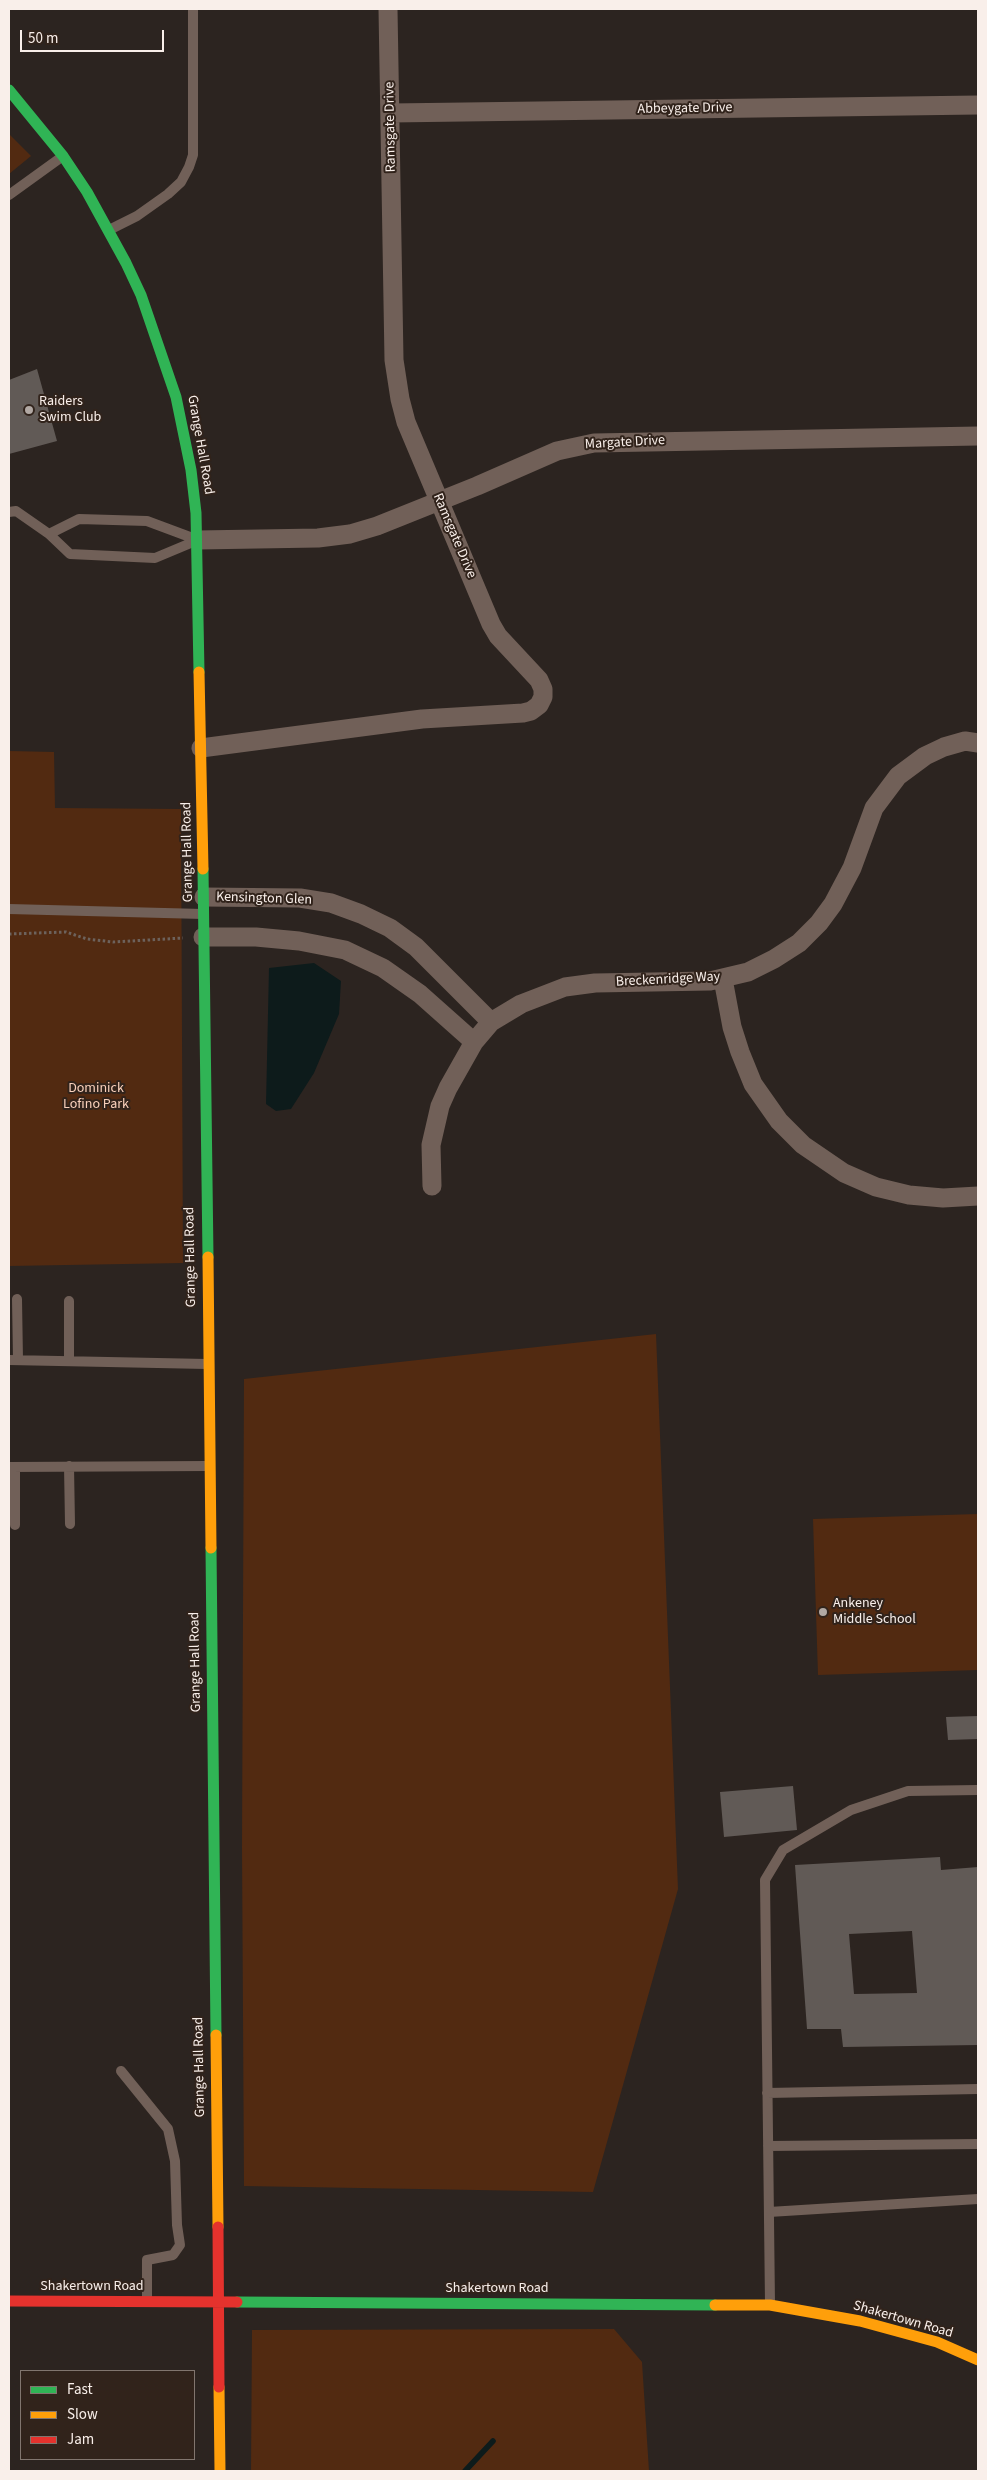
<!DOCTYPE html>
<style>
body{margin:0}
#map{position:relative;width:987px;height:2480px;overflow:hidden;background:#2c2420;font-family:"Source Sans 3",sans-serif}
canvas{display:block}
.frame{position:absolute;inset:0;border:10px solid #f9efea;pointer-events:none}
.legend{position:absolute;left:20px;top:2370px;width:175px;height:90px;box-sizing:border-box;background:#31231b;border:1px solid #81756e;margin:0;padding:6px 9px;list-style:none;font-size:15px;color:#f9efea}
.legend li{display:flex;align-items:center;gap:10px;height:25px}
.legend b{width:25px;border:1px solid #81756e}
.scale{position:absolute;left:20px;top:30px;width:144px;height:22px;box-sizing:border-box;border:2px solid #f9efea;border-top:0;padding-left:6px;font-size:15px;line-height:18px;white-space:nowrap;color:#f9efea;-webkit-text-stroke:4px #31231b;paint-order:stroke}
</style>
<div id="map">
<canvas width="987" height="2480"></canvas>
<div class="frame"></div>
<ul class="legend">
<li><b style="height:6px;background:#30b455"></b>Fast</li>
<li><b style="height:6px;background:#ff9f0a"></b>Slow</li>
<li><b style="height:6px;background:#e5322d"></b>Jam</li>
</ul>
<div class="scale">50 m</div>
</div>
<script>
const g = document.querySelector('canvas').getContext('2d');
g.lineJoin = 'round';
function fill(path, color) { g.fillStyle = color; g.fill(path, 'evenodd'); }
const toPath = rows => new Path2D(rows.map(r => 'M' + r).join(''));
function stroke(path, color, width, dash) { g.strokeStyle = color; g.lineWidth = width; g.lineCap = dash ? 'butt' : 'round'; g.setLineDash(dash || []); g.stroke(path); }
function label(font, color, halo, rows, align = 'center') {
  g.font = font + ' "Source Sans 3",sans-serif'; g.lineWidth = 4; g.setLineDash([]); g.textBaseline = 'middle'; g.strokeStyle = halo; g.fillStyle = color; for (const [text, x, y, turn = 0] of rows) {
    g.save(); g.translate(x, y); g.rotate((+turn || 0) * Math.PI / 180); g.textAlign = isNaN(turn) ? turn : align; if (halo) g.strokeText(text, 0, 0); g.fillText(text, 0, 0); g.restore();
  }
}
fill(toPath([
 [9,134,31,156,9,174],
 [9,751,54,752,55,808,181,809,183,1263,9,1266],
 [656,1334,678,1889,593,2192,244,2186,242,1847,244,1379],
 [978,1514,978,1670,818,1675,813,1519],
 [614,2329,642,2362,649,2471,251,2471,252,2330]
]), '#522a11');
fill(toPath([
 [314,963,341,981,339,1014,314,1073,291,1109,276,1111,266,1104,269,968]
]), '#0d1b1b');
stroke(toPath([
 [465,2471,493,2441]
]), '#0d1b1b', 5.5);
fill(toPath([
 [37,369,57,441,9,454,9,380],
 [978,1716,978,1739,948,1740,946,1717],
 [793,1786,797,1830,724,1837,720,1792],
 [940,1857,941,1870,978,1867,978,2045,843,2047,841,2029,807,2029,795,1865],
 [912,1931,917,1993,854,1994,849,1934]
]), '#615a56');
stroke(toPath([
 [9,934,66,932,87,939,113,942,183,938]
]), '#6d625c', 3, [2.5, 2.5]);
stroke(toPath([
 [9,195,63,156],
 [109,230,137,216,168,194,181,182,189,167,193,155,193,9],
 [9,512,16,511,49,534,70,554,155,558,198,540,147,521,79,519,49,534],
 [9,909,203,914],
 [17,1299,18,1360],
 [69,1359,69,1301],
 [9,1360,207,1364],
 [69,1466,70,1524],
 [9,1467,208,1466],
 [15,1525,15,1467],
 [121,2071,168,2129,175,2161,177,2225,180,2245,173,2255,147,2260,147,2301],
 [767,2093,978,2089],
 [768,2146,978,2144],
 [769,2212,978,2199],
 [770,2304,765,1880,783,1850,851,1810,908,1791,978,1790]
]), '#716058', 10);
stroke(toPath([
 [391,113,978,105],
 [198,540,318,538,350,534,377,526,477,486,557,451,594,443,978,436],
 [201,748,422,719,523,713,531,711,539,705,543,697,543,689,539,680,498,636,491,624,406,422,400,399,394,360,388,9],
 [204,897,300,898,331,903,361,914,390,928,416,947,491,1022],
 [203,937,256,937,299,941,345,950,383,968,420,994,474,1042],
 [723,979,732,1027,740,1052,753,1084,779,1121,803,1145,844,1173,876,1187,909,1195,943,1198,978,1196],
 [432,1186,431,1145,440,1106,448,1088,474,1042,491,1022,521,1004,565,987,595,983,710,981,748,972,774,959,799,943,819,923,833,904,852,868,874,808,898,776,925,756,944,747,965,741,978,743]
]), '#716058', 19);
stroke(toPath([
 [9,90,63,156,87,192,126,263,141,295,176,397,191,470,196,513,199,672],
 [203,869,208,1257],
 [211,1548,216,2035],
 [237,2302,715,2305]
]), '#30b455', 11);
stroke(toPath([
 [199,672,203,869],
 [208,1257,211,1548],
 [216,2035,218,2227],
 [715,2305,770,2305,860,2321,937,2342,978,2360],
 [219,2387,220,2471]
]), '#ff9f0a', 11);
stroke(toPath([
 [218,2227,219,2387],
 [9,2301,237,2302]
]), '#e5322d', 11);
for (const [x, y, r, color] of [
 [29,410,5,"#b1a8a3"],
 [823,1612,5,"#b1a8a3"]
]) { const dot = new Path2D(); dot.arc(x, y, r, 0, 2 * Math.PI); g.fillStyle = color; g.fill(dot); stroke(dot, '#31231b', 2); }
label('14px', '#f9efea', '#31231b', [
 ["Abbeygate Drive",685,109,-1],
 ["Ramsgate Drive",391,127,-91],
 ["Margate Drive",625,443,-3],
 ["Grange Hall Road",200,445,80],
 ["Ramsgate Drive",454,536,67],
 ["Grange Hall Road",188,852,-91],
 ["Kensington Glen",264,899,2],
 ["Breckenridge Way",668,980,-3],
 ["Grange Hall Road",191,1257,-91],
 ["Grange Hall Road",196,1662,-91],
 ["Grange Hall Road",200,2067,-91],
 ["Shakertown Road",92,2287],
 ["Shakertown Road",497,2289],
 ["Shakertown Road",903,2320,16]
]);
label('14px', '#f9efea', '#31231b', [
 ["Raiders",39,402],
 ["Swim Club",39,418],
 ["Ankeney",833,1604],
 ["Middle School",833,1620]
], 'left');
label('14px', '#fad1bc', '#31231b', [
 ["Dominick",96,1089],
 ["Lofino Park",96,1105]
]);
</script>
